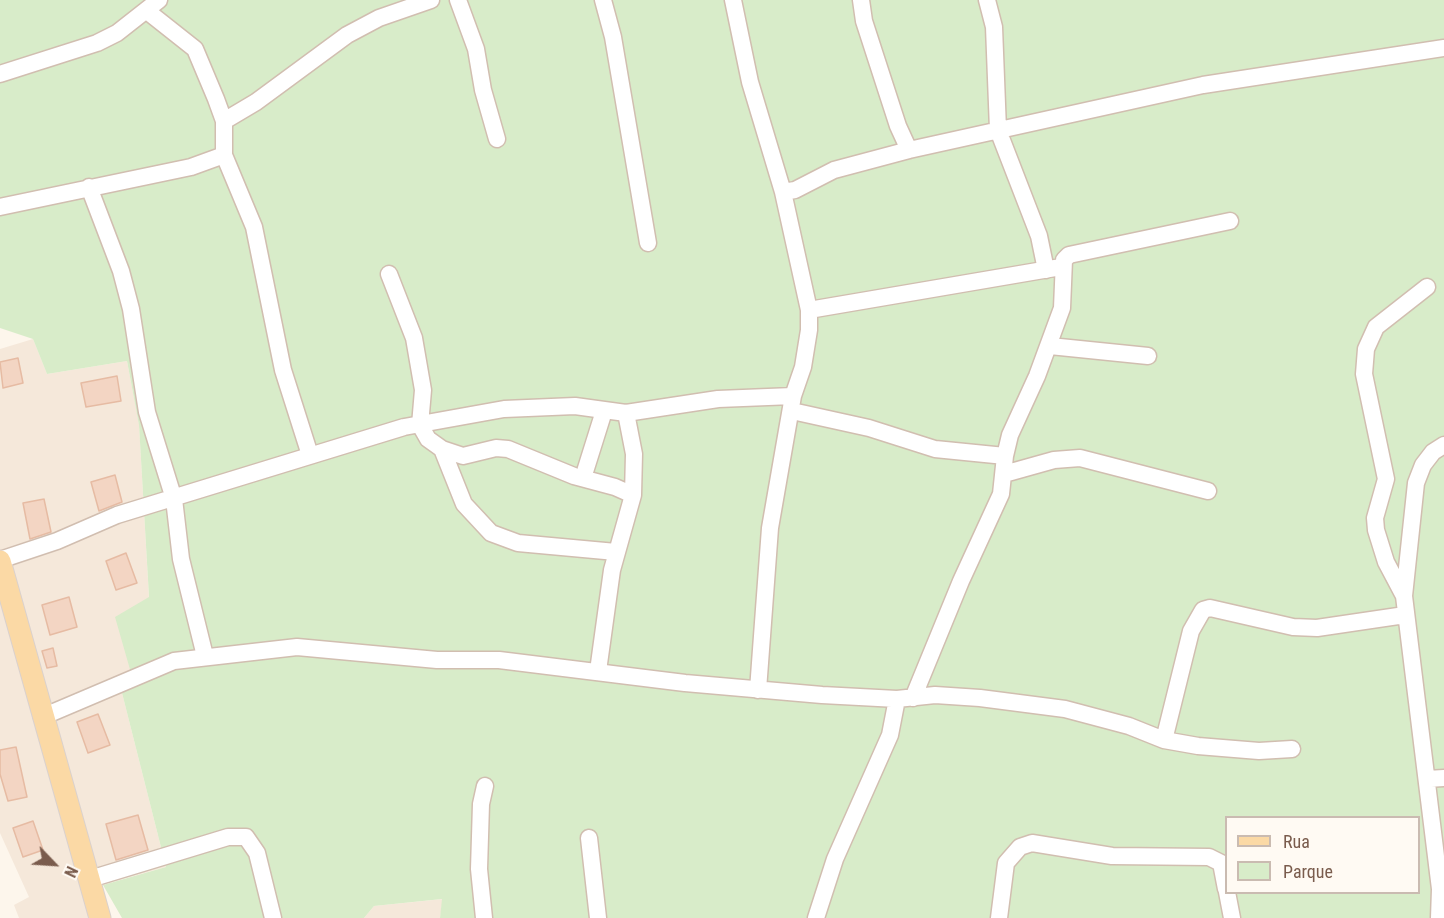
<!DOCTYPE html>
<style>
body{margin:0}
#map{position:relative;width:1444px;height:918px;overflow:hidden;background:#fdf6ec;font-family:"Roboto Condensed",sans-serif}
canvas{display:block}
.legend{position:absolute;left:1225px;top:816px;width:195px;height:78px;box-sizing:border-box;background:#fffaf3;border:2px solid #cabbb1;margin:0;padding:8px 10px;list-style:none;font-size:18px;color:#7a5c4d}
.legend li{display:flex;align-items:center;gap:12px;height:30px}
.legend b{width:30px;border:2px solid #cabbb1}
.north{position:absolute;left:24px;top:834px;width:60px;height:60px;-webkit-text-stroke:4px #fffaf3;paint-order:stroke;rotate:115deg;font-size:16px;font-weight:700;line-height:24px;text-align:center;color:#7a5c4d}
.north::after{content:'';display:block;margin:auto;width:21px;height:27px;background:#7a5c4d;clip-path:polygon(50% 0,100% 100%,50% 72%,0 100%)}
</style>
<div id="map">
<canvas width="1444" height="918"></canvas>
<ul class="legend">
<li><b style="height:8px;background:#fbd9a5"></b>Rua</li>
<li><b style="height:16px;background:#d8ecc9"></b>Parque</li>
</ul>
<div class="north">N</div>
</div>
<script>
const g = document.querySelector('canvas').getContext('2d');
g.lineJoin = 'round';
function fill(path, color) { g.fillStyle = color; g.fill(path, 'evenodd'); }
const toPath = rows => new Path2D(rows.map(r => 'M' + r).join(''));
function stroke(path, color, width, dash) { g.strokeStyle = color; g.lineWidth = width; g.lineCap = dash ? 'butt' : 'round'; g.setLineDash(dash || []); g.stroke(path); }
fill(toPath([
 [33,339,47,374,127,361,139,424,149,598,133,680,120,685,166,867,91,888,99,918,19,918,14,905,29,897,0,833,0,349],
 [443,899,440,918,364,918,374,906]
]), '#f5e8da');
fill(toPath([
 [0,0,1444,0,1444,918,440,918,442,899,374,906,364,918,122,918,103,885,166,867,120,685,133,680,115,617,149,597,139,425,127,361,47,374,33,339,0,328],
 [1226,818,1418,818,1418,892,1226,892]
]), '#d8ecc9');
const building = toPath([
 [18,358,23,383,3,388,0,362,18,358],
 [117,376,121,401,86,407,81,383,117,376],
 [115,475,122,502,99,511,91,482,115,475],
 [44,499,51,532,30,539,23,503,44,499],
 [126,553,137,583,116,590,106,561,126,553],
 [69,597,77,627,50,635,42,605,69,597],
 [53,648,57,666,47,668,42,651,53,648],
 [98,714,110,745,88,753,77,722,98,714],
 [16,747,27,797,8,801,0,774,0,750,16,747],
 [138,815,148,850,116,860,106,824,138,815],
 [33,821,43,850,23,857,13,828,33,821]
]);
fill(building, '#f3d5c3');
stroke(building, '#e6bba3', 1.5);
const minor = toPath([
 [458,0,476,49,483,90,497,139],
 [603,0,613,37,648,243],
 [733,0,750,82,783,192,795,190,834,170,909,150,1203,85,1444,48],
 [861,0,864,21,898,126,909,150],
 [987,0,994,27,998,130,1039,236,1046,270],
 [147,11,195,49,216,99,224,121,224,155,254,227,283,370,310,455],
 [0,74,97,43,117,33,159,0],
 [224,121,256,102,347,35,379,18,431,0],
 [89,187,121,271,131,309,147,412,174,499,181,559,205,656],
 [783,192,809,310],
 [0,207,191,167,224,155],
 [389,274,414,338,423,390,420,425,428,439,442,449,463,456,496,448,508,449,574,476,615,487,633,495,612,570,598,671],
 [1427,287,1376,327,1366,349,1364,374,1386,479,1375,518,1376,530,1386,562,1404,596,1440,889,1439,918],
 [1050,346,1148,356],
 [792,411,869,428,935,449,1005,456],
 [626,413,634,454,633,495],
 [442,449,464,504,491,533,518,543,616,552],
 [1004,474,1054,460,1080,458,1208,491],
 [583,478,604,411],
 [0,560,57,541,117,515,404,427,504,409,575,406,626,413,718,399,793,396],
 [1404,596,1416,483,1423,465,1433,452,1444,445],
 [758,690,770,528,793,396,803,367,809,330,809,310,1061,267],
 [913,698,961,581,1001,494,1005,456,1010,435,1037,376,1062,308,1064,260,1069,255,1230,221],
 [42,717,174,661,297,647,437,660,499,660,685,683,822,695,897,699,935,695,980,698,1065,709,1129,726,1164,740,1198,746,1259,751,1292,749],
 [1164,740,1191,631,1203,610,1210,608,1293,627,1317,628,1405,615],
 [1427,779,1444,778],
 [589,838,598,918],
 [90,879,228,837,246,837,257,853,273,918],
 [1227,892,1232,918],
 [484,918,479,869,481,804,485,786],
 [816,918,835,859,890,735,897,699],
 [999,918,1006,863,1020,847,1032,843,1112,856,1209,857,1221,863,1226,889]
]);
const major = toPath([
 [0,561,100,918]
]);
stroke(minor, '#d1beb0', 19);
stroke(major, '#dad1cd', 23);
stroke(minor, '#fff', 16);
stroke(major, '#fbd9a5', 21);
</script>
